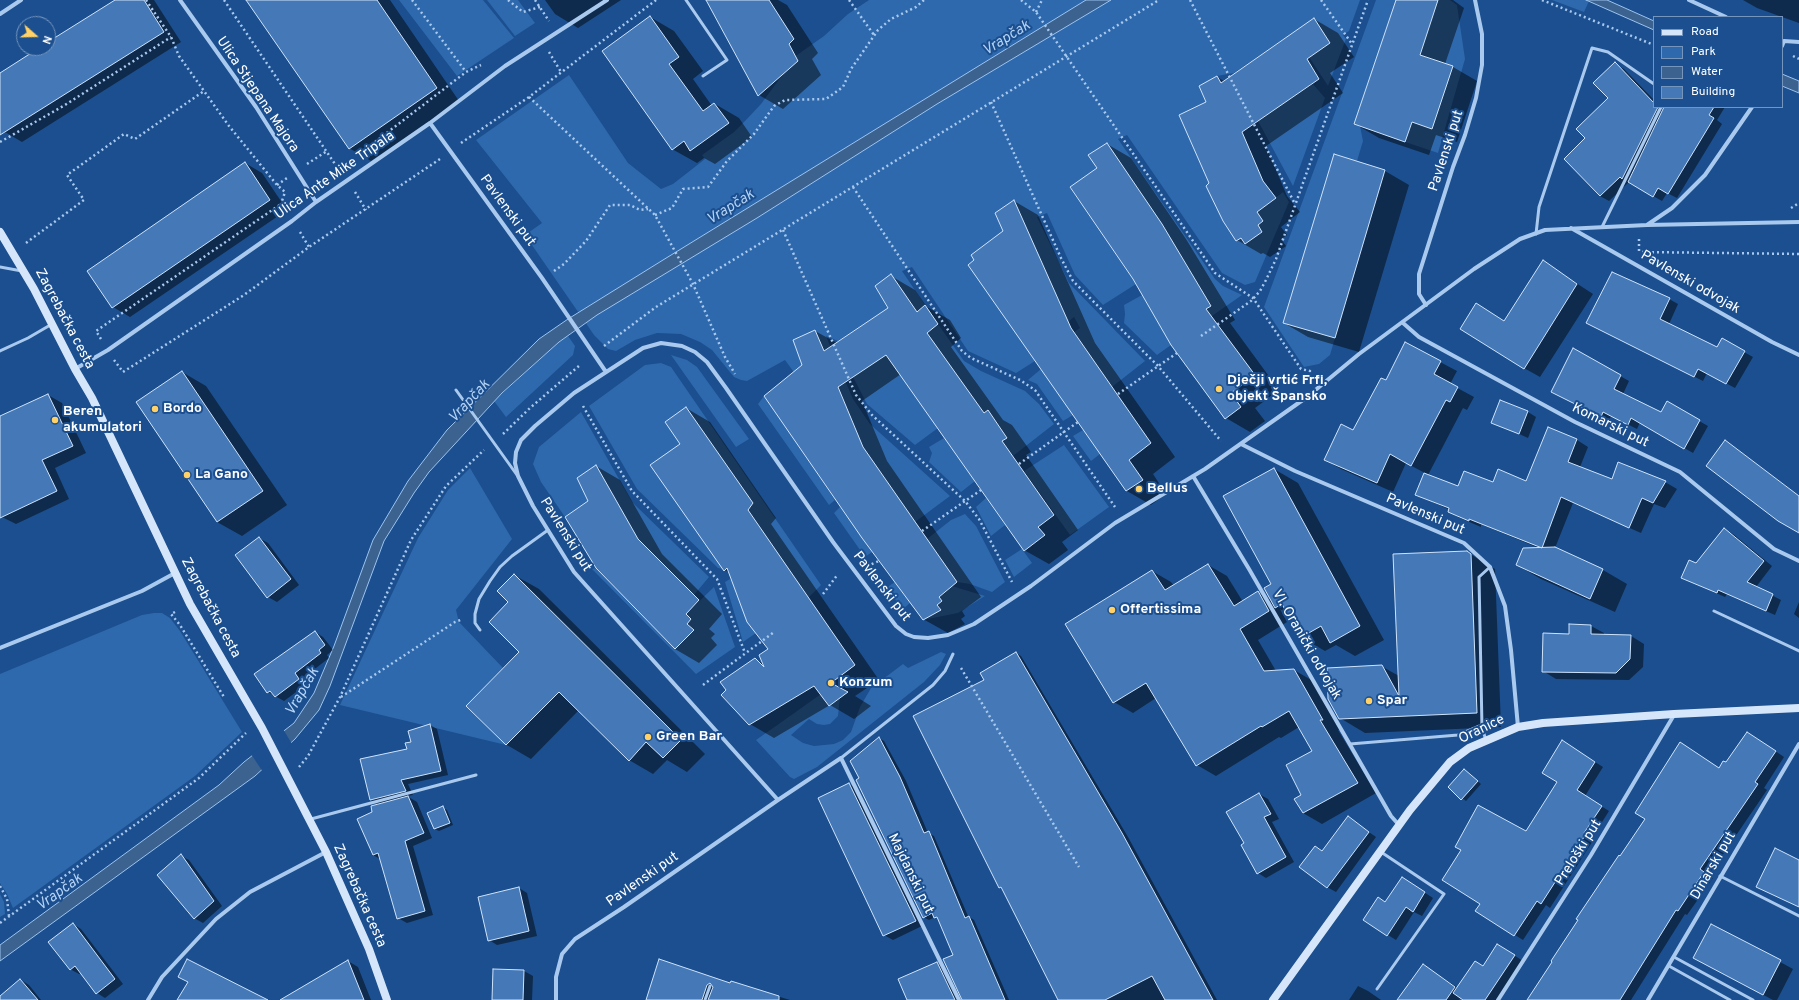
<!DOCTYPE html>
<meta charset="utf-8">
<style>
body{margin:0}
#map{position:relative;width:1799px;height:1000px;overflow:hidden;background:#1b4f8f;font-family:Overpass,sans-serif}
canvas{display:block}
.legend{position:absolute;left:1653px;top:16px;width:130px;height:92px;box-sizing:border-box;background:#1b4f8f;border:1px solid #7695bc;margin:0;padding:5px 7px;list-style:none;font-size:12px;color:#fff}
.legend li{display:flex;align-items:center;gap:8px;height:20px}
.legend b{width:20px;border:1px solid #7695bc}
.north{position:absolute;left:16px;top:16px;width:40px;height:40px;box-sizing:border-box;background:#1b4f8f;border:1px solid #7695bc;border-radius:50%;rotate:110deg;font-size:11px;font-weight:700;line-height:16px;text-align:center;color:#fff}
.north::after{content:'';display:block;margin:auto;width:14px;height:18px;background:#ffd166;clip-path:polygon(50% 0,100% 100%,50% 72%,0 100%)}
</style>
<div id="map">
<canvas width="1799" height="1000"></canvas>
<ul class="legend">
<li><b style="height:5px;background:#d6e6fa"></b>Road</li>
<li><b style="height:11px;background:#2e69ad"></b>Park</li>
<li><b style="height:11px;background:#3c6290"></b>Water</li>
<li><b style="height:11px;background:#4478b7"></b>Building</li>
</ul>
<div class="north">N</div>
</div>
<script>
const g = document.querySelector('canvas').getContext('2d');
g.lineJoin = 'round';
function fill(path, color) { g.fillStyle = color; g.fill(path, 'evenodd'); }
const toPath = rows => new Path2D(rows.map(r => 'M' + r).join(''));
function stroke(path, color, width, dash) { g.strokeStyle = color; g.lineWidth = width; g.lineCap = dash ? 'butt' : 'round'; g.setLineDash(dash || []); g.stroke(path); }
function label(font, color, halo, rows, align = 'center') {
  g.font = font + ' Overpass,sans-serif'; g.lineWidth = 4; g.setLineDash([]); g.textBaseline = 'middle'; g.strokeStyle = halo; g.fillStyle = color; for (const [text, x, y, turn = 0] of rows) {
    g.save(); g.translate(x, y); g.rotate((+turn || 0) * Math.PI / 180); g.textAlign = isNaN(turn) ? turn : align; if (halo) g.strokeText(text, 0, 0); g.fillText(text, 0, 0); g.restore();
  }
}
fill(toPath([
 [399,0,483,0,514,38,457,76],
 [487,0,518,0,535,23,515,36],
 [869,0,1360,0,1349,31,1343,35,1346,39,1328,86,1309,57,1330,43,1314,18,1234,73,1217,76,1199,86,1209,110,1179,115,1209,183,1206,186,1212,198,1226,213,1221,218,1236,241,1241,238,1245,243,1262,232,1258,225,1263,221,1257,212,1283,192,1289,202,1255,282,1245,285,1222,273,1127,135,1118,139,1215,279,1223,286,1242,295,1195,328,1189,320,1211,305,1162,224,1107,143,1089,155,1097,168,1070,188,1136,284,1103,305,1075,275,1047,213,1037,217,1069,283,1145,361,1112,387,1074,332,1080,328,1074,317,1068,322,1014,200,995,213,1011,249,974,260,968,265,1035,361,1016,373,968,351,912,267,902,271,925,305,917,312,891,275,875,286,891,315,880,313,838,341,826,336,853,399,870,424,950,496,915,522,863,447,815,330,793,340,807,378,801,382,785,360,747,381,741,380,734,377,712,350,700,342,681,334,657,333,635,340,616,351,608,349,594,335,525,235,542,223,476,140,569,75,628,163,661,189,673,184,705,159,702,155,734,132,746,120,761,104,797,55,824,36,848,14],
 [1376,0,1396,0,1354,124,1360,126,1363,141,1357,161,1334,155,1283,323,1335,338,1330,355,1319,364,1304,367,1264,307],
 [1438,0,1450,0,1457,5,1465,59,1438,153,1405,142,1412,122,1432,128,1453,66,1420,55],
 [1552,0,1586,0,1589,1,1584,12],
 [1313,84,1325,98,1293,186,1258,121],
 [1142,295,1171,345,1157,355,1124,323,1125,314,1124,305],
 [938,324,964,361,981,371,1025,391,1039,404,1054,424,1013,456,1002,441,1007,437,988,410,984,413,927,333],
 [568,336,575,346,573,355,506,417,494,401,559,342],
 [671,355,687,360,697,367,749,439,736,447],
 [886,355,938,428,915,445,867,404,853,377],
 [661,363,671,367,821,585,808,598,748,510,686,407,665,422,680,444,723,569,718,568,637,489,589,406,645,365],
 [1041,369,1073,415,1063,421,1037,384,1028,380],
 [764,396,835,500,829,505,758,404],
 [581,412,632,502,709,577,694,595,638,539,596,465,577,478,588,501,565,517,541,482,533,464,539,447],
 [1083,430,1100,454,1091,461,1073,436],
 [944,438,975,481,961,492,929,462,932,453,929,447],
 [1064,445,1109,507,1070,535,1024,471],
 [470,468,512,539,456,610,459,622,503,668,466,706,506,745,340,705,418,538,448,490],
 [986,498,1005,525,991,536,976,507],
 [840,507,872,552,865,557,834,513],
 [965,514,976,526,1005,582,992,592,970,584,957,582,927,539,951,520],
 [1022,549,1032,563,1014,577,1005,560],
 [596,568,675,649,694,630,687,624,691,619,686,614,714,587,735,647,696,674,592,569],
 [730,579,733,583,747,622,756,633,743,642,725,582],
 [895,582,910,603,903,609,886,588],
 [952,586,985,596,958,613,923,620,941,610,937,605,939,597],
 [154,613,162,613,170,618,180,631,242,732,195,776,13,908,7,894,0,883,0,674,142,615],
 [941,652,946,654,940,665,924,682,817,767,794,779,790,777,756,740,821,694,840,697,838,716,830,724,824,725,817,724,809,719,791,735,803,743,814,746,834,744,843,740,851,732,860,707,871,688,903,664,908,668],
 [0,894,4,902,5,914,0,917]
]), '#2e69ad');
const water = toPath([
 [1086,0,1111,0,937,104,757,218,597,315,559,342,502,393,429,472,414,493,384,541,330,686,319,710,295,739,255,776,0,961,0,945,219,785,244,762,294,723,314,693,334,646,373,540,408,481,447,430,539,339,568,319,663,260,1086,0],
 [1586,0,1607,0,1654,21,1654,30,1586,0],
 [1782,74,1799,81,1799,93,1782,86,1782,74]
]);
fill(water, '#3c6290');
stroke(water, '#9cc4f0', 1);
fill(toPath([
 [283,729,292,744,263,772,251,754]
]), '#1b4f8f');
fill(toPath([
 [117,0,154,0,181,42,22,142,5,132,0,125,0,74,41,48,48,48,48,44],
 [248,0,390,0,459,101,371,161,349,148],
 [545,0,621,0,578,28,555,14],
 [707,0,778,0,787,5,818,53,812,59,821,75,783,109,759,95],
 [1397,0,1453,0,1464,8,1445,64,1453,67,1477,81,1457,142,1436,135,1429,155,1379,138,1355,124],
 [1743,0,1799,0,1799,23,1757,8],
 [650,17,674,31,703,71,693,79,712,106,715,104,739,118,752,137,715,164,704,158,697,163,672,149],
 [1314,19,1338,33,1354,57,1330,73,1343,93,1266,146,1287,196,1300,212,1281,227,1287,235,1281,239,1286,246,1270,257,1263,253,1261,254,1237,240,1210,184,1207,103,1217,77,1224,81],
 [1615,64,1624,69,1654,100,1654,107,1661,107,1667,114,1671,107,1725,107,1717,120,1722,124,1677,198,1667,193,1662,201,1629,182,1609,201,1600,196,1565,159,1586,138,1609,98],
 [1107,144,1131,158,1186,239,1235,320,1230,323,1279,390,1255,408,1265,421,1250,432,1226,418,1099,169],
 [1334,156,1385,171,1409,185,1359,352,1308,337,1284,323],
 [245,163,262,173,287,210,130,317,113,307,88,271],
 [1014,201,1038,215,1095,343,1175,457,1153,474,1166,494,1151,505,1127,491,970,265,1004,231],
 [1544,262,1593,294,1540,377,1524,368,1505,322],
 [891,276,915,290,927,307,950,320,961,338,951,347,1003,420,1012,425,1031,452,1026,455,1078,530,1062,542,1068,550,1049,564,1024,550,901,374,862,401,887,461,981,597,962,611,965,616,961,619,965,624,948,633,923,619,804,366,815,331,837,343,889,309],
 [1669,299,1678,304,1669,324,1717,348,1722,340,1753,357,1735,388,1707,373,1703,381,1596,327],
 [1406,344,1457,371,1450,384,1474,397,1467,410,1463,408,1428,475,1459,488,1493,484,1527,482,1548,429,1577,440,1588,447,1580,467,1612,480,1665,482,1677,489,1665,508,1654,504,1641,533,1573,503,1555,548,1603,570,1627,584,1615,612,1541,579,1517,565,1541,549,1481,524,1481,527,1460,518,1449,512,1450,510,1416,494,1425,473,1406,463,1393,492,1341,469,1325,460,1354,431,1386,381],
 [1574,350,1629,381,1623,394,1661,413,1667,403,1708,426,1693,453,1640,422,1637,429,1611,416,1609,421,1561,396],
 [182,372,206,386,287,505,242,536,217,522],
 [48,395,62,403,86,453,55,468,69,499,16,524,2,517,0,512,0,418],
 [686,408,710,422,776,518,771,524,879,680,855,696,871,706,854,719,830,705,774,738,750,724,755,659,764,664,769,649,730,573,725,570,652,465,682,445],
 [1528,412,1536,417,1528,438,1493,422],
 [1726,441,1789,488,1785,493,1799,502,1799,532],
 [596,466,620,480,662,554,722,614,709,629,715,634,711,638,717,645,699,663,675,649,589,501],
 [1274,469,1298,483,1384,640,1355,656,1336,645,1325,651,1301,637,1288,614,1280,609,1287,622,1258,640,1276,671,1294,670,1313,681,1341,730,1338,730,1376,793,1322,824,1303,813,1303,795,1314,752,1299,727,1281,738,1279,737,1216,776,1197,765,1156,698,1133,713,1114,702,1152,571,1171,582,1174,586,1208,565,1227,576,1243,602,1258,593,1273,601],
 [1724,529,1733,534,1772,566,1756,587,1781,600,1775,615,1727,594,1725,597,1691,582,1697,564],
 [259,538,268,543,299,585,277,602,268,597],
 [1467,552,1495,569,1501,727,1365,733,1340,718,1381,666,1399,676],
 [514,575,539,589,705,754,687,772,667,760,653,774,629,760,579,710,531,759,507,745,467,706,521,652,509,602],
 [1799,602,1799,618,1794,614],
 [1591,626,1604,633,1604,636,1631,636,1644,644,1643,667,1629,680,1556,679,1543,671,1570,635],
 [315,632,323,637,333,650,327,655,329,658,303,678,307,684,284,701,268,692],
 [1016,653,1021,656,1128,837,1217,1000,1059,1000,1004,890,1000,887,985,681],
 [430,725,437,729,448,775,408,784,413,795,407,796,417,802,432,838,413,846,433,915,407,923,398,918,380,859,373,855,374,813,380,805,371,800,413,742],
 [879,738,884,741,906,781,928,833,934,836,968,916,974,920,1009,1000,963,1000,954,955,939,919,935,917,929,920,923,917,860,779],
 [1756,738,1784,757,1764,788,1767,790,1709,875,1713,878,1687,915,1685,914,1631,1000,1528,1000,1621,858,1719,768],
 [1571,747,1603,767,1585,796,1609,811,1592,838,1594,839,1550,908,1546,905,1523,940,1477,911,1558,782],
 [1468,773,1481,784,1466,801,1449,787],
 [849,784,858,789,924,925,893,940,884,935],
 [1259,794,1268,799,1279,819,1272,822,1294,862,1266,878,1258,873,1246,843],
 [443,808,447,810,453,825,439,831,435,829,429,814],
 [1356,823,1376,837,1336,892,1327,887],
 [181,856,189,860,222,906,203,923,194,918],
 [1410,883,1433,898,1422,916,1414,912,1396,940,1388,935,1386,903],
 [519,888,527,893,537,936,497,945,489,940],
 [73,924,81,929,123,984,105,998,97,993,81,973,79,974,70,969],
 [1712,925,1793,969,1777,1000,1773,1000,1694,958],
 [1506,950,1523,961,1497,1000,1465,1000,1461,997,1459,1000,1398,1000,1423,965,1458,988],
 [660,960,731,984,731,982,790,1000,647,1000],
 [348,961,358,967,371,1000,295,1000],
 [937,963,942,966,959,1000,908,1000],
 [494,970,524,971,533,976,532,1000,493,1000],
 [21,980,29,985,41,1000,0,1000,0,998],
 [1358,986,1368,991,1381,1000,1349,1000]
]), '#0007');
const building = toPath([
 [115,0,144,0,164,32,0,135,0,73,39,48,48,48,48,42,115,0],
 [246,0,377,0,437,88,349,149,246,0],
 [706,0,769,0,794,39,789,44,798,61,758,96,706,0],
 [1396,0,1438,0,1420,55,1453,66,1432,129,1412,122,1405,142,1354,124,1396,0],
 [650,16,679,57,669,64,703,111,714,103,729,123,690,151,684,141,672,150,602,51,650,16],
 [1314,18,1330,43,1307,59,1319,79,1242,132,1263,181,1276,198,1257,212,1263,221,1258,225,1262,232,1245,244,1241,238,1236,241,1223,221,1206,186,1209,183,1179,115,1206,102,1199,86,1217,76,1221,83,1314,18],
 [1615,62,1654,103,1654,107,1658,107,1622,179,1620,177,1600,196,1564,159,1585,138,1576,129,1608,98,1593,83,1615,62],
 [1664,107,1714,107,1709,115,1714,118,1668,194,1658,188,1653,197,1628,182,1664,107],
 [1107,143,1162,224,1211,306,1206,309,1255,375,1231,393,1241,407,1225,419,1171,345,1133,279,1070,187,1097,168,1088,155,1107,143],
 [1334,154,1385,170,1335,338,1283,323,1334,154],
 [245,162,270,200,112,308,87,271,245,162],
 [1014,200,1071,328,1151,443,1129,460,1143,480,1126,491,968,265,974,260,971,255,1003,231,995,213,1014,200],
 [1543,260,1577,284,1524,369,1460,329,1476,303,1504,321,1543,260],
 [1612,272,1670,298,1660,319,1717,347,1722,338,1745,351,1726,384,1698,369,1694,377,1586,323,1612,272],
 [891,274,917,312,925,305,938,324,927,333,984,413,988,410,1007,438,1002,441,1054,515,1038,527,1045,535,1024,551,886,355,838,387,863,447,957,582,939,597,942,601,937,605,941,610,923,620,862,538,764,396,802,365,793,340,815,330,824,351,888,308,875,286,891,274],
 [1405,342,1441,361,1434,374,1458,387,1450,402,1446,400,1411,466,1390,454,1377,483,1324,460,1341,424,1353,430,1381,378,1386,380,1405,342],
 [1573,348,1621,375,1614,389,1661,412,1667,401,1700,420,1684,449,1631,418,1628,425,1603,412,1601,417,1551,392,1573,348],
 [182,371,263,491,217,522,136,402,182,371],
 [48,394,73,446,42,460,57,491,0,518,0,416,48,394],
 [1500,400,1528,411,1519,434,1491,423,1500,400],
 [686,407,753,503,748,510,855,665,831,683,848,692,829,706,814,686,749,725,721,695,726,690,720,682,755,658,764,667,759,655,768,649,747,622,727,568,724,571,650,465,680,444,665,422,686,407],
 [1548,427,1577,439,1568,462,1612,479,1618,462,1666,481,1653,503,1642,498,1629,528,1561,497,1542,548,1469,519,1469,521,1448,512,1449,508,1415,495,1424,473,1458,486,1464,471,1493,482,1498,469,1526,481,1548,427],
 [1725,440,1799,496,1799,533,1778,521,1706,466,1725,440],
 [596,465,638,539,699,600,686,614,691,619,687,624,694,630,675,649,596,568,565,517,588,501,577,478,596,465],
 [1274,468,1360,626,1330,643,1321,626,1300,638,1282,604,1275,608,1264,588,1271,584,1223,496,1274,468],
 [1724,528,1764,561,1747,582,1773,594,1766,611,1718,590,1717,593,1681,578,1689,560,1696,563,1724,528],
 [259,537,291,579,267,598,235,555,259,537],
 [1555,547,1603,569,1590,599,1516,565,1523,548,1555,547],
 [1467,551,1471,554,1477,713,1339,719,1328,699,1327,668,1382,665,1399,696,1393,554,1467,551],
 [1208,564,1234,606,1258,591,1269,611,1240,629,1264,671,1294,669,1323,720,1320,720,1358,783,1303,813,1294,799,1301,795,1286,765,1312,751,1289,711,1262,727,1261,726,1196,766,1146,683,1113,703,1065,624,1152,570,1165,590,1208,564],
 [514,574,681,740,663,758,646,742,629,761,559,692,506,745,466,706,519,652,489,622,508,602,497,591,514,574],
 [1569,624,1591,625,1591,634,1631,635,1630,659,1616,673,1542,672,1543,633,1569,634,1569,624],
 [315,631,325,645,319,650,321,653,295,673,299,679,275,697,270,691,267,693,254,674,315,631],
 [1016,652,1122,833,1213,1000,1165,1000,1152,976,1105,1000,1058,1000,1001,887,999,888,913,716,984,680,980,673,1016,652],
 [430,724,441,771,401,780,406,791,370,800,360,759,407,749,405,743,411,742,408,731,430,724],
 [1747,732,1776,751,1755,782,1758,784,1700,869,1704,872,1678,911,1676,910,1620,1000,1527,1000,1552,962,1551,961,1578,920,1576,919,1619,855,1620,856,1645,819,1635,813,1680,742,1719,768,1723,761,1726,762,1747,732],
 [879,737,900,777,924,833,929,831,965,918,969,916,1005,1000,962,1000,943,959,953,955,937,917,934,918,932,913,923,918,856,780,859,778,850,761,879,737],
 [1562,740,1595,762,1577,790,1602,806,1584,833,1586,834,1541,904,1537,901,1514,936,1475,911,1480,904,1442,880,1461,850,1455,847,1478,805,1526,831,1557,782,1542,773,1562,740],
 [1464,769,1478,781,1461,800,1448,787,1464,769],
 [849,783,916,921,883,936,818,798,849,783],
 [1259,793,1271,814,1264,817,1286,857,1257,874,1241,845,1244,843,1226,812,1259,793],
 [408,796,424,833,405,841,425,911,397,919,378,853,373,855,357,819,372,812,371,806,408,796],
 [443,806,450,823,434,829,427,813,443,806],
 [1348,816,1369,832,1327,888,1299,867,1315,846,1322,851,1348,816],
 [1775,848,1799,860,1799,907,1756,887,1775,848],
 [181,854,214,901,194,919,157,875,181,854],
 [1402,877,1425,892,1413,912,1406,907,1387,936,1363,920,1378,897,1385,902,1402,877],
 [519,887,529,931,488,941,478,897,519,887],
 [73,923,115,979,96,994,75,966,70,970,48,942,73,923],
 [1711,924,1781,960,1763,995,1693,958,1711,924],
 [1497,944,1515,955,1485,1000,1463,1000,1453,993,1475,961,1483,966,1497,944],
 [187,959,268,1000,177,1000,188,982,178,977,187,959],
 [659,959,730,983,731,981,779,996,779,1000,708,1000,713,987,710,983,707,985,702,1000,646,1000,659,959],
 [348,960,364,1000,280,1000,348,960],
 [937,962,955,1000,907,1000,898,979,937,962],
 [1423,964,1455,987,1446,1000,1397,1000,1423,964],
 [493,969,524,970,523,1000,492,1000,493,969],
 [20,979,38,1000,0,1000,0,996,20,979]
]);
fill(building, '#4478b7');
stroke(building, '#cfe3fa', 1);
stroke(toPath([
 [146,0,171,37,179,56,229,126,277,185,285,192,281,204,285,210],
 [224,0,339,170],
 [412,0,466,72],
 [508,0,523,12,540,7],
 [535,0,549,21],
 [849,0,874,35],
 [1021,0,1036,12,1215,273,1253,298,1301,369,1310,371,1309,373],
 [1190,0,1295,204],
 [1321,0,1352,44],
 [1542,0,1654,45],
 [1036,12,1042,0],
 [549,52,561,72],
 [1793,56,1799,59],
 [529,97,655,215,693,284,725,357,735,374],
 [991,102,1061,258,1073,281,1158,366,1221,441],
 [0,142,65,105,171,37],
 [375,142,466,72,481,65],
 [461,143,529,97,656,0],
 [307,164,327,151],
 [277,185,287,178],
 [853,187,962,351,971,358,1020,380,1035,390,1115,507],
 [355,192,366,210],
 [1791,208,1799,203],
 [655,215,672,208,683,189,708,187,727,161,754,134,774,106,785,100,826,99,843,87,851,69,878,30,891,19,916,7,924,0],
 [783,230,856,395,872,415,965,501,979,519,1012,582],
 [300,232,309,247],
 [26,243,84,200,67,175,124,134,135,139,204,91],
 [1639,251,1639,238],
 [1642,252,1799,254],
 [554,271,564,264,586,241,610,205,630,205,640,210,648,209],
 [1201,336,1251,301,1260,291,1266,280,1276,259,1368,0],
 [101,339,96,331,281,204],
 [604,346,656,307,1159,0],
 [114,360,123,372,244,295,309,247,440,159],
 [1118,394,1177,353],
 [583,406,632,491,717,579,745,653],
 [503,434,530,408,580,365],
 [1019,464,1078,422],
 [922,531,981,490],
 [867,566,879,561],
 [823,594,838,574],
 [206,595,209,594],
 [175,612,171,614,180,625,224,697],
 [961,668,1079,867],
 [703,685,774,632],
 [341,697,455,622,463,619],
 [299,767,308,756,340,697,411,540,446,486,484,450],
 [0,886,7,899,9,916],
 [0,923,199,778,246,733]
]), '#a9c9ee', 2.5, [2, 3]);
stroke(toPath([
 [686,0,727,60,703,76],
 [1602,227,1661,107],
 [1536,234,1539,207,1592,48,1608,52,1654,84],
 [0,267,22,271],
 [0,351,28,338,52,324],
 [456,390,517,475],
 [1714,611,1799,651],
 [480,630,475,623,475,614,479,599,490,581,500,567,512,556,548,530],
 [1486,740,1482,728,1479,577,1490,567],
 [1350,744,1458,735,1482,725],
 [841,758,933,685,945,671,953,654],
 [311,819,476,775],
 [1720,876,1799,916],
 [1674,957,1753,1000],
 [1669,966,1730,1000],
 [1377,989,1444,894,1381,852],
 [705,1000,710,986]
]), '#a9c9ee', 3);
stroke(toPath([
 [180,0,256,107,316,202],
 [1689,0,1726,17],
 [0,14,21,0],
 [1782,46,1784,41,1799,42],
 [430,123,542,278,606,372],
 [1647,225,1799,222],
 [1571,228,1772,342,1799,355],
 [1426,305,1419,294,1419,274,1453,167,1465,135,1476,98,1482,65,1482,34,1475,0],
 [1403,323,1419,337,1575,422,1680,472,1774,549,1799,561],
 [75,369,108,350,292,221,316,202,430,123,505,66,607,0],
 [1241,444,1295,471,1464,543,1490,567,1505,606,1511,650,1518,727],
 [1193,476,1249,569,1391,816,1399,825],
 [0,648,142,591,175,573],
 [778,800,574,572,533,506,518,476,515,463,516,452,521,440,535,426,574,393,643,348,661,343,682,346,695,352,707,362,726,388,833,542,896,626,906,634,914,637,928,638,948,635,974,624,1031,586,1115,523,1205,469,1307,397,1359,354,1474,269,1520,239,1545,230,1647,225,1672,208,1705,175,1752,107],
 [148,1000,162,977,216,919,250,892,326,852],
 [556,1000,556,977,562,954,575,939,624,907,778,800,841,758,959,1000],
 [1498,1000,1591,855,1674,715],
 [1648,1000,1799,744]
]), '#a9c9ee', 4);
stroke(toPath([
 [0,232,34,289,75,369,92,398,190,604,262,728,326,852,369,949,387,1000],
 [1273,1000,1410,810,1450,762,1469,748,1518,727,1543,723,1674,714,1799,708]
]), '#d6e6fa', 8);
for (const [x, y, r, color] of [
 [1219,389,4,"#ffd166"],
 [155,409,4,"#ffd166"],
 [55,420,4,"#ffd166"],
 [187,475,4,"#ffd166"],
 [1139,489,4,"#ffd166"],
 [1112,610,4,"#ffd166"],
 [831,683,4,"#ffd166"],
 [1369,701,4,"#ffd166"],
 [648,737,4,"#ffd166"]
]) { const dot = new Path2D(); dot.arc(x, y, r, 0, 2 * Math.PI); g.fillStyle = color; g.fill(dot); stroke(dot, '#1b4f8f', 1.5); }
label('14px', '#fff', '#1b4f8f', [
 ["Ulica Stjepana Majora",257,95,56],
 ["Pavlenski put",1447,151,-72],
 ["Ulica Ante Mike Tripala",335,176,-35],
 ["Pavlenski put",507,211,54],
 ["Pavlenski odvojak",1690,283,30],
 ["Zagrebačka cesta",64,319,62],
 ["Komarski put",1610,426,26],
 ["Pavlenski put",1425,515,23],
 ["Pavlenski put",565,535,58],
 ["Pavlenski put",881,587,52],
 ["Zagrebačka cesta",210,608,62],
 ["VI. Oranički odvojak",1306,645,60],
 ["Oranice",1482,730,-26],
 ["Preloški put",1579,853,-58],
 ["Dinarski put",1714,866,-60],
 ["Majdanski put",910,874,64],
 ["Pavlenski put",643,880,-35],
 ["Zagrebačka cesta",359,896,66]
]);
label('bold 14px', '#fff', '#1b4f8f', [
 ["Dječji vrtić Frfi,",1227,381],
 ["objekt Špansko",1227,397],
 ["Bordo",163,409],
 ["Beren",63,412],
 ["akumulatori",63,428],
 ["La Gano",195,475],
 ["Bellus",1147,489],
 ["Offertissima",1120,610],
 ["Konzum",839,683],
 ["Spar",1377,701],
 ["Green Bar",656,737]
], 'left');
label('italic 15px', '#b5d3f5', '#1b4f8f', [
 ["Vrapčak",1007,39,-32],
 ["Vrapčak",731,208,-32],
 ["Vrapčak",470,402,-47],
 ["Vrapčak",303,692,-60],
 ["Vrapčak",60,893,-36]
]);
</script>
